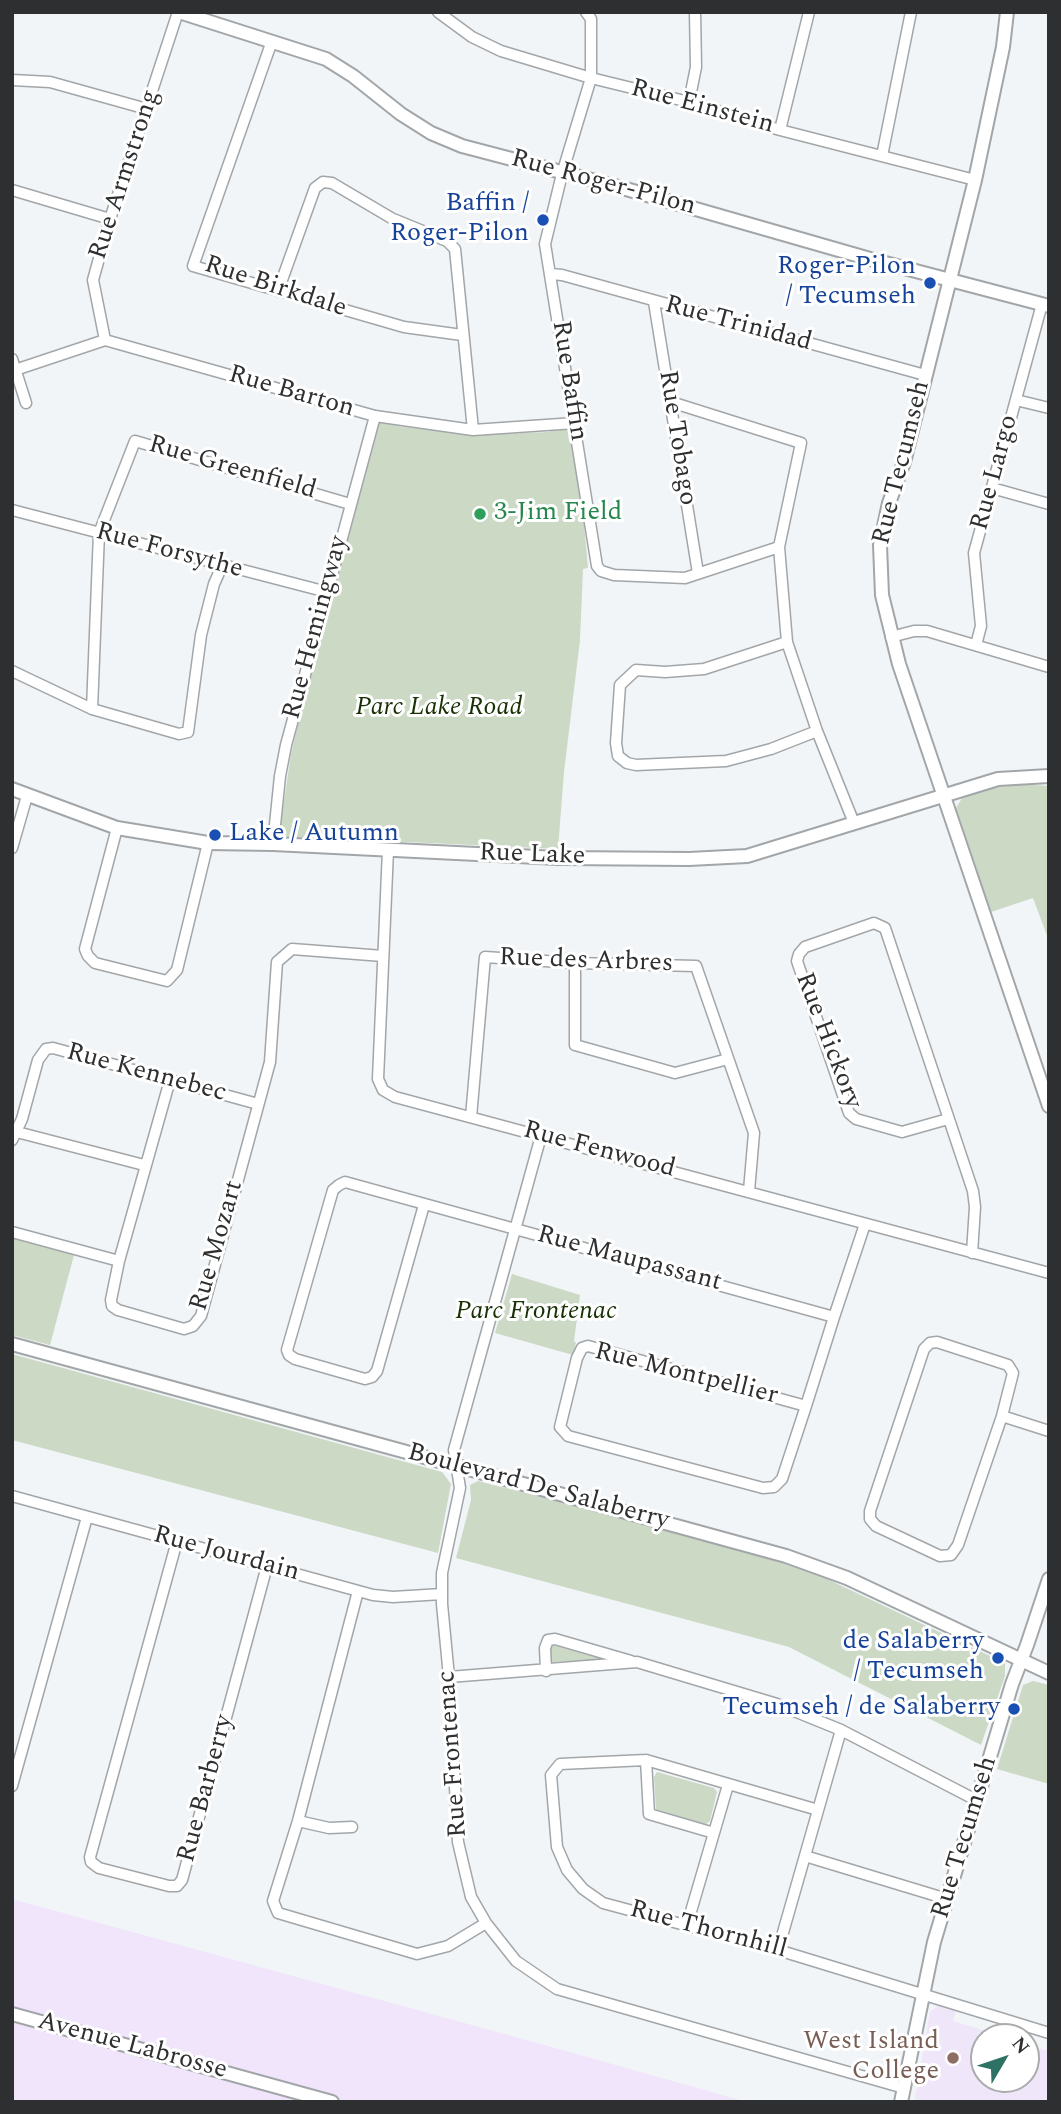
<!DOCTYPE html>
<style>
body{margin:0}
#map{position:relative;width:1061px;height:2114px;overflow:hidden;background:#f1f5f8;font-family:Spectral,serif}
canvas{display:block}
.frame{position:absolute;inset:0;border:14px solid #2e2f30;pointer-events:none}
.north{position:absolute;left:970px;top:2023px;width:70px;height:70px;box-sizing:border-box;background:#fff;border:2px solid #abacac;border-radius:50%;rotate:51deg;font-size:19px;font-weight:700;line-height:28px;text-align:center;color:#2e2f30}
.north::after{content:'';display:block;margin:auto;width:24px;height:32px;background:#2e7265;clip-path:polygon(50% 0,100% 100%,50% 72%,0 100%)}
</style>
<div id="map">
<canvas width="1061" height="2114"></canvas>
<div class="frame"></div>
<div class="north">N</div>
</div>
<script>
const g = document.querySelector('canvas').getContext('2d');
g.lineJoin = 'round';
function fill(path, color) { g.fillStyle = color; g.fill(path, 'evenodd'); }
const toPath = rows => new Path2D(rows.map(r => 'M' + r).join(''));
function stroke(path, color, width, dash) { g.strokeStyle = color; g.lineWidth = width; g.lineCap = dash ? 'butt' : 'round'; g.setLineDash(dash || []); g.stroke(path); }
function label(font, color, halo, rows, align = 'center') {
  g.font = font + ' Spectral,serif'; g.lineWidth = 6; g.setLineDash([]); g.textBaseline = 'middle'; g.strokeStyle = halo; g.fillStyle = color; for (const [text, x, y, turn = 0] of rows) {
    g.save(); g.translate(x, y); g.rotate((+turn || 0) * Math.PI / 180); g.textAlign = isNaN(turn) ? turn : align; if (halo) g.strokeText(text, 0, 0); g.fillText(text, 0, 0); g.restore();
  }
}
fill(toPath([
 [12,1899,541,2044,747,2102,12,2102]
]), '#f0e5fa');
fill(toPath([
 [939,2005,956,2010,953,2021,1005,2037,984,2037,984,2079,1026,2079,1026,2044,1049,2051,1049,2102,914,2102,930,2012]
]), '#f0e6fa');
fill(toPath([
 [375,416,397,426,478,435,548,432,575,423,588,568,583,569,580,640,564,772,558,849,321,838,273,844,280,827,291,754,297,728,377,432],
 [1022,784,1049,786,1049,941,1033,898,991,912,956,808,962,798,978,790],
 [12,1238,74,1255,50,1345,12,1335],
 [512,1274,580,1295,574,1341,576,1343,573,1355,495,1333],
 [12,1354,442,1472,451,1484,438,1553,12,1440],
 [478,1481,593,1510,773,1560,827,1579,1005,1663,1005,1676,981,1745,789,1647,456,1558,471,1500,470,1485],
 [552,1645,598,1658,598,1660,552,1662,549,1647],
 [1033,1681,1049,1685,1049,1784,997,1769,1023,1685],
 [657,1772,714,1788,717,1792,710,1821,705,1825,656,1809,654,1777]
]), '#ccd9c5');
const minor = toPath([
 [438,12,472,37,501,51,591,78,689,102,780,130,975,180],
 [586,12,591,19,591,78,562,174,545,244,597,566,601,571,614,575,685,578,779,547],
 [272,41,193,266,404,327,462,335],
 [12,80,50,82,147,109],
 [689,102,696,67,695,12],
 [780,130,809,12],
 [882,156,911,12],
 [12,190,110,219],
 [551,274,562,275,925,375],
 [278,291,315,188,323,182,332,183,393,219,447,241,455,249,473,430],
 [654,302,698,573],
 [105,340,93,280,110,219,178,12],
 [12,359,26,403],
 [15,370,105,340,375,416,473,430,575,423],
 [1016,400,1049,408],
 [671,402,801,443,779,547,787,642,817,731,854,823],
 [992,488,1049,504],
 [12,510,327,592],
 [891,637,914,631,927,631,1049,667],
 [787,642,704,669,665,672,636,670,620,685,616,743,618,756,627,763,636,765,726,761,771,749,817,731],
 [976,645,981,626,974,553,1042,304],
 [12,671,92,709,179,734,188,732,201,635,214,584,222,566],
 [92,709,99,533,135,441,350,504],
 [117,828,85,949,88,956,95,963,167,981,177,970,208,843],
 [273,844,280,776,286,745,375,416],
 [12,848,27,796],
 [388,850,378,1079,383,1090,395,1097,1049,1273],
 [575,963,575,1045,675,1073,728,1059],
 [170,1080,119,1261,111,1300,112,1306,118,1310,184,1329,193,1326,201,1316,270,1062,277,962,292,949,383,956],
 [471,1117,485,957,575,963,696,966,754,1133,749,1191],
 [948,1119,902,1132,856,1119,849,1113,797,961,799,954,805,947,874,923,885,928,973,1191,975,1207,972,1253],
 [13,1131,144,1165],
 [541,1136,454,1450,460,1488,442,1573,442,1604,449,1677,458,1842,471,1897,486,1923,516,1961,557,1989,904,2088],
 [12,1140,22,1119,38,1060,46,1049,53,1048,258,1104],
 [424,1205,377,1371,372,1377,365,1379,295,1359,289,1355,287,1350,333,1190,339,1185,345,1182,834,1317],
 [12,1232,119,1261],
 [937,1342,1008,1365,1013,1373,1002,1416,958,1545,951,1555,940,1556,876,1526,870,1519,870,1511,924,1349,930,1343,937,1342],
 [806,1406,588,1346,582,1348,577,1358,560,1427,568,1436,763,1488,774,1487,782,1479,806,1406,834,1317,865,1224],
 [1002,1416,1049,1431],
 [12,1496,373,1595,393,1597,442,1594],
 [177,1541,90,1857,91,1862,99,1868,169,1886,177,1886,182,1880,267,1566],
 [358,1591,298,1821,273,1901,278,1913,417,1954,448,1946,486,1923],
 [546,1671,545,1648,548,1640,555,1639,631,1661],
 [449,1677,637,1662,777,1704,841,1730,976,1800],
 [646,1760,649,1814,714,1833],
 [12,1786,87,1517],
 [818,1810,646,1760,560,1764,551,1775,557,1847,567,1870,583,1889,603,1903,778,1950,1049,2033],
 [298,1821,329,1828,352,1827],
 [805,1856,947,1899],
 [687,1925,728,1785],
 [778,1950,841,1730]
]);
const tertiary = toPath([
 [179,12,326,59,353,76,401,114,431,133,462,146,626,189,870,259,1049,306],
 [1007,12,1003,47,975,180,904,462,889,503,880,545,882,595,899,664,1049,1106],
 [12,789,117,828,208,843,273,844,558,858,689,859,747,856,998,779,1049,776],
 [12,1344,786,1556,847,1578,1049,1673],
 [12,2014,332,2102],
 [901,2102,934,1942,1012,1684,1027,1645,1049,1579]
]);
stroke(minor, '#a2a6a9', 13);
stroke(tertiary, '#a2a6a9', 16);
stroke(minor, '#fff', 10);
stroke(tertiary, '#fff', 12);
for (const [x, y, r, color] of [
 [543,220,7,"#1a4fb4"],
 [930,283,7,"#1a4fb4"],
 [480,514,7,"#2e9e5b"],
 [215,835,7,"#1a4fb4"],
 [998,1658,7,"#1a4fb4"],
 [1014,1709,7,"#1a4fb4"],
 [953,2058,7,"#8d6e63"]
]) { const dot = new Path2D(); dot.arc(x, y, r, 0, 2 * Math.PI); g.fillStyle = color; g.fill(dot); stroke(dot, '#fff', 2.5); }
label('26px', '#2e2f30', '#fff', [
 ["Rue Einstein",702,108,15],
 ["Rue Armstrong",126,175,-72],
 ["Rue Roger-Pilon",603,184,15],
 ["Rue Birkdale",275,288,18],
 ["Rue Trinidad",738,325,15],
 ["Rue Baffin",568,381,81],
 ["Rue Barton",291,393,16],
 ["Rue Tobago",676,438,81],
 ["Rue Tecumseh",903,463,-76],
 ["Rue Greenfield",232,469,16],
 ["Rue Largo",996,473,-75],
 ["Rue Forsythe",169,552,15],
 ["Rue Hemingway",317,628,-75],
 ["Rue Lake",532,856,2],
 ["Rue des Arbres",586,962,2],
 ["Rue Hickory",827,1041,69],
 ["Rue Kennebec",146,1074,15],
 ["Rue Fenwood",599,1151,15],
 ["Rue Mozart",218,1246,-74],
 ["Rue Maupassant",629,1260,15],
 ["Rue Montpellier",686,1375,14],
 ["Boulevard De Salaberry",538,1488,15],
 ["Rue Jourdain",226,1555,15],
 ["Rue Frontenac",454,1754,-94],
 ["Rue Barberry",207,1789,-75],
 ["Rue Tecumseh",966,1838,-73],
 ["Rue Thornhill",708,1931,15],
 ["Avenue Labrosse",132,2047,15]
]);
label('26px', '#164399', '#fff', [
 ["Baffin /",529,205],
 ["Roger-Pilon",529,235],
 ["Roger-Pilon",916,268],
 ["/ Tecumseh",916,298],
 ["Lake / Autumn",229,835,"left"],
 ["de Salaberry",984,1643],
 ["/ Tecumseh",984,1673],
 ["Tecumseh / de Salaberry",1000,1709]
], 'right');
label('26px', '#27864d', '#fff', [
 ["3-Jim Field",494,514]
], 'left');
label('italic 26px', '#183104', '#fff', [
 ["Parc Lake Road",439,709],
 ["Parc Frontenac",536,1313]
]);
label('26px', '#785e54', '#fff', [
 ["West Island",939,2043],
 ["College",939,2073]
], 'right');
</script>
